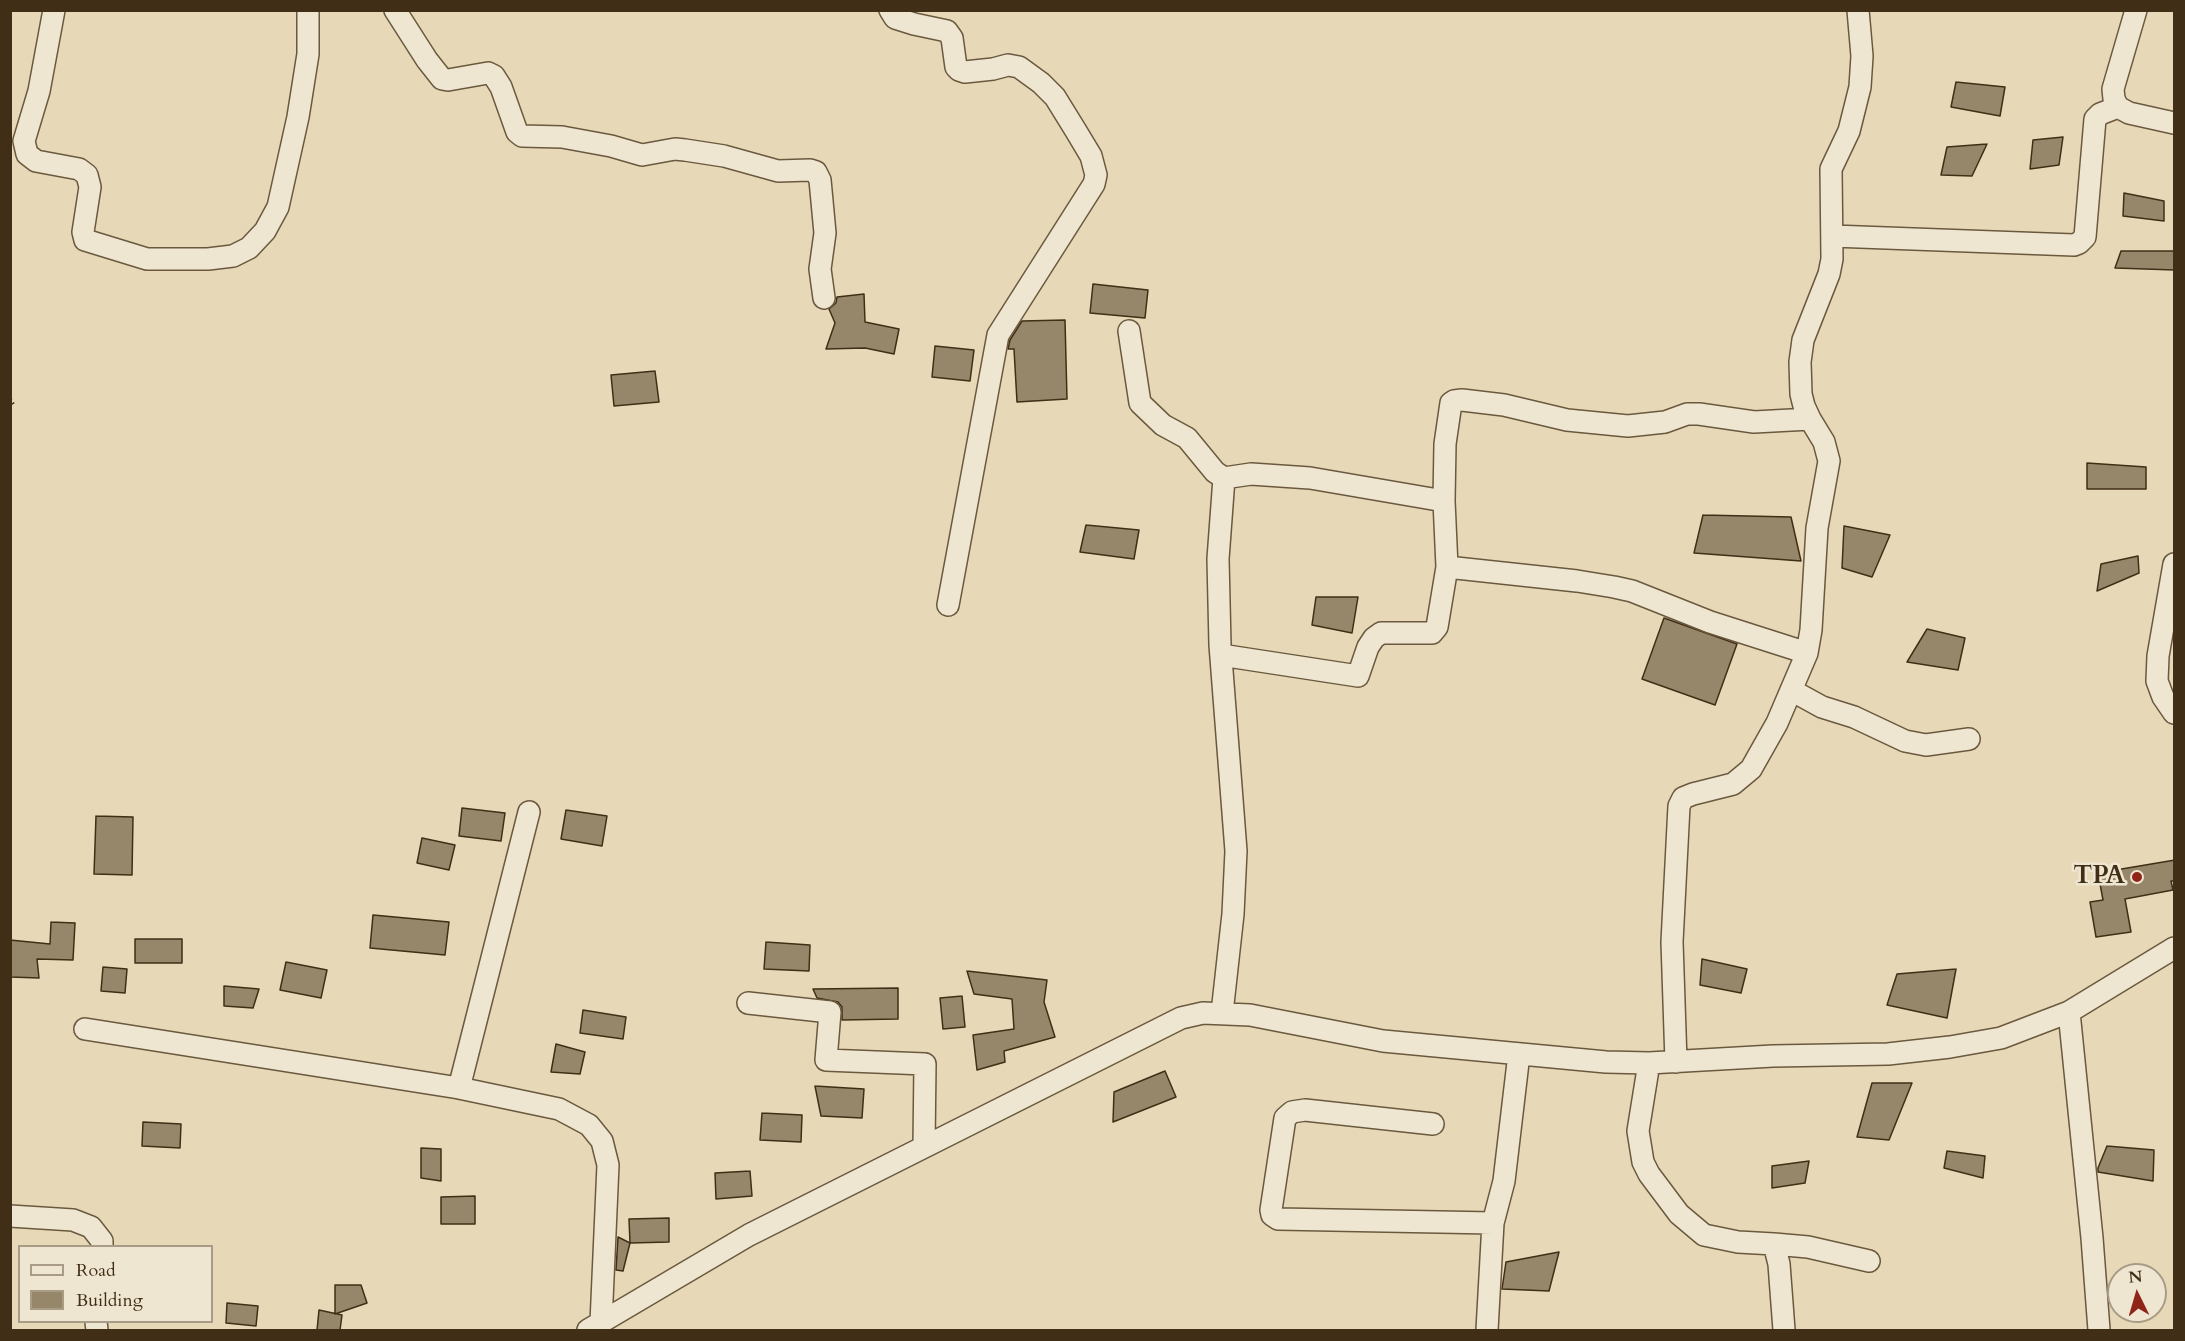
<!DOCTYPE html>
<style>
body{margin:0}
#map{position:relative;width:2185px;height:1341px;overflow:hidden;background:#e7d9b8;font-family:Cardo,serif}
canvas{display:block}
.frame{position:absolute;inset:0;border:12px solid #412e16;pointer-events:none}
.legend{position:absolute;left:18px;top:1245px;width:195px;height:78px;box-sizing:border-box;background:#efe6d1;border:2px solid #a99c86;margin:0;padding:8px 10px;list-style:none;font-size:18px;color:#412e16}
.legend li{display:flex;align-items:center;gap:12px;height:30px}
.legend b{width:30px;border:2px solid #a99c86}
.north{position:absolute;left:2107px;top:1263px;width:60px;height:60px;box-sizing:border-box;background:#efe6d1;border:2px solid #a99c86;border-radius:50%;rotate:355deg;font-size:16px;font-weight:700;line-height:24px;text-align:center;color:#412e16}
.north::after{content:'';display:block;margin:auto;width:21px;height:27px;background:#8f2418;clip-path:polygon(50% 0,100% 100%,50% 72%,0 100%)}
</style>
<div id="map">
<canvas width="2185" height="1341"></canvas>
<div class="frame"></div>
<ul class="legend">
<li><b style="height:8px;background:#efe6d1"></b>Road</li>
<li><b style="height:16px;background:#97876a"></b>Building</li>
</ul>
<div class="north">N</div>
</div>
<script>
const g = document.querySelector('canvas').getContext('2d');
g.lineJoin = 'round';
function fill(path, color) { g.fillStyle = color; g.fill(path, 'evenodd'); }
const toPath = rows => new Path2D(rows.map(r => 'M' + r).join(''));
function stroke(path, color, width, dash) { g.strokeStyle = color; g.lineWidth = width; g.lineCap = dash ? 'butt' : 'round'; g.setLineDash(dash || []); g.stroke(path); }
function label(font, color, halo, rows, align = 'center') {
  g.font = font + ' Cardo,serif'; g.lineWidth = 5; g.setLineDash([]); g.textBaseline = 'middle'; g.strokeStyle = halo; g.fillStyle = color; for (const [text, x, y, turn = 0] of rows) {
    g.save(); g.translate(x, y); g.rotate((+turn || 0) * Math.PI / 180); g.textAlign = isNaN(turn) ? turn : align; if (halo) g.strokeText(text, 0, 0); g.fillText(text, 0, 0); g.restore();
  }
}
const building = toPath([
 [1956,82,2005,87,2000,116,1951,107,1956,82],
 [2063,137,2059,165,2030,169,2033,140,2063,137],
 [1987,144,1972,176,1941,175,1947,147,1987,144],
 [2124,193,2164,201,2164,221,2123,216,2124,193],
 [2121,251,2175,251,2175,270,2115,268,2121,251],
 [1093,284,1148,290,1145,318,1090,313,1093,284],
 [864,294,865,322,899,329,894,354,865,348,826,349,835,323,829,309,836,303,837,297,864,294],
 [1065,320,1067,399,1017,402,1014,349,1008,349,1010,340,1022,321,1065,320],
 [935,346,974,350,970,381,932,377,935,346],
 [655,371,659,402,614,406,611,375,655,371],
 [2087,463,2146,467,2146,489,2087,489,2087,463],
 [1703,515,1791,517,1801,561,1694,553,1703,515],
 [1086,525,1139,530,1134,559,1080,552,1086,525],
 [1844,526,1890,535,1872,577,1842,568,1844,526],
 [2138,556,2139,573,2097,591,2101,564,2138,556],
 [1316,597,1358,597,1352,633,1312,625,1316,597],
 [1664,618,1737,644,1715,705,1642,679,1664,618],
 [1927,629,1965,638,1958,670,1907,662,1927,629],
 [462,808,505,813,501,841,459,836,462,808],
 [566,810,607,816,602,846,561,839,566,810],
 [96,816,133,817,132,875,94,874,96,816],
 [422,838,455,845,449,870,417,863,422,838],
 [2175,860,2175,881,2171,881,2173,890,2125,899,2131,932,2096,937,2090,902,2103,900,2098,873,2175,860],
 [373,915,449,922,445,955,370,948,373,915],
 [51,922,75,923,73,960,37,959,39,978,10,977,10,940,50,944,51,922],
 [135,939,182,939,182,963,135,963,135,939],
 [766,942,810,945,809,971,764,969,766,942],
 [1702,959,1747,969,1741,993,1700,985,1702,959],
 [286,962,327,970,321,998,280,990,286,962],
 [103,967,127,969,125,993,101,991,103,967],
 [1956,969,1947,1018,1887,1005,1897,974,1956,969],
 [967,971,1047,980,1044,1002,1055,1037,1004,1051,1005,1062,977,1070,973,1035,1014,1029,1012,999,974,994,967,971],
 [224,986,259,989,253,1008,224,1006,224,986],
 [898,988,898,1019,842,1020,842,1007,838,1002,817,998,813,989,898,988],
 [962,996,965,1027,943,1029,940,998,962,996],
 [583,1010,626,1017,623,1039,580,1033,583,1010],
 [556,1044,585,1052,580,1074,551,1072,556,1044],
 [1165,1071,1176,1097,1113,1122,1114,1092,1165,1071],
 [1872,1083,1912,1083,1889,1140,1857,1137,1872,1083],
 [815,1086,864,1089,862,1118,821,1116,815,1086],
 [762,1113,802,1115,801,1142,760,1140,762,1113],
 [143,1122,181,1124,180,1148,142,1146,143,1122],
 [2107,1146,2154,1150,2153,1181,2098,1172,2098,1168,2107,1146],
 [421,1148,441,1149,441,1181,421,1178,421,1148],
 [1947,1151,1985,1156,1983,1178,1944,1168,1947,1151],
 [1809,1161,1805,1183,1772,1188,1772,1166,1809,1161],
 [750,1171,752,1196,716,1199,715,1173,750,1171],
 [475,1196,475,1224,441,1224,441,1197,475,1196],
 [669,1218,669,1242,630,1243,629,1219,669,1218],
 [618,1237,630,1243,623,1271,616,1270,618,1237],
 [1559,1252,1549,1291,1502,1289,1506,1262,1559,1252],
 [335,1285,361,1285,367,1303,335,1314,335,1285],
 [227,1303,258,1306,256,1326,226,1323,227,1303],
 [319,1310,342,1315,340,1330,317,1330,319,1310]
]);
fill(building, '#97876a');
stroke(building, '#412e16', 1.5);
const minor = toPath([
 [54,10,39,91,24,141,27,154,36,161,79,169,87,175,90,187,83,232,85,240,147,259,208,259,233,256,249,248,265,231,278,207,298,117,308,54,308,10],
 [395,10,427,60,442,79,448,80,488,73,494,76,501,87,517,132,522,136,562,137,611,146,642,155,675,149,685,150,724,156,778,171,810,170,816,172,820,180,825,233,820,269,824,298],
 [890,10,895,18,914,24,947,31,952,38,956,67,959,70,965,72,993,69,1008,65,1019,67,1041,83,1055,97,1076,131,1091,156,1096,175,1094,184,998,335,948,605],
 [2136,10,2113,89,2114,99,2118,107,2129,113,2174,123],
 [1833,236,2074,245,2079,243,2085,237,2095,119,2100,114,2118,107],
 [1129,331,1140,403,1163,425,1187,438,1215,472,1224,478],
 [2174,564,2158,656,2157,681,2163,697,2174,713],
 [1447,567,1577,581,1614,587,1632,591,1710,622,1807,653],
 [1221,655,1358,676,1368,647,1374,638,1381,633,1432,633,1437,627,1447,567,1444,501,1445,444,1451,403,1454,401,1462,400,1504,405,1567,420,1628,426,1665,422,1687,414,1699,414,1754,422,1810,419],
 [1791,690,1822,707,1854,717,1905,741,1926,745,1969,739],
 [748,1003,830,1012,826,1060,925,1064,924,1146],
 [2069,1012,2092,1238,2099,1330],
 [1222,1013,1233,914,1236,851,1220,645,1218,559,1224,478,1251,474,1310,478,1444,501],
 [85,1029,459,1088,559,1109,589,1125,602,1141,608,1165,601,1323],
 [1676,1062,1672,942,1679,806,1683,798,1693,794,1733,784,1751,769,1777,723,1807,653,1811,630,1817,528,1829,461,1824,442,1810,419,1804,406,1801,394,1800,362,1803,340,1829,274,1832,259,1831,169,1849,131,1860,87,1862,56,1858,10],
 [1649,1063,1638,1131,1643,1162,1649,1174,1679,1214,1704,1235,1738,1242,1774,1244,1779,1264,1784,1330],
 [459,1088,529,812],
 [1433,1124,1305,1110,1292,1112,1285,1118,1271,1210,1272,1215,1278,1219,1493,1223],
 [10,1216,73,1220,91,1227,102,1241,102,1246],
 [1774,1244,1808,1247,1869,1261],
 [96,1322,97,1330],
 [588,1330,749,1235,1181,1018,1203,1013,1250,1015,1383,1041,1606,1062,1649,1063,1773,1056,1888,1054,1950,1047,2001,1038,2069,1012,2174,948],
 [1487,1330,1493,1223,1504,1181,1519,1054]
]);
stroke(minor, '#6a593e', 24);
stroke(toPath([
 [10,399,14,406]
]), '#412e16', 4, [1.5, 3]);
stroke(minor, '#efe6d1', 21);
for (const [x, y, r, color] of [
 [2137,877,6,"#8f2418"]
]) { const dot = new Path2D(); dot.arc(x, y, r, 0, 2 * Math.PI); g.fillStyle = color; g.fill(dot); stroke(dot, '#efe6d1', 2); }
label('bold 26px', '#412e16', '#efe6d1', [
 ["TPA",2125,877]
], 'right');
</script>
